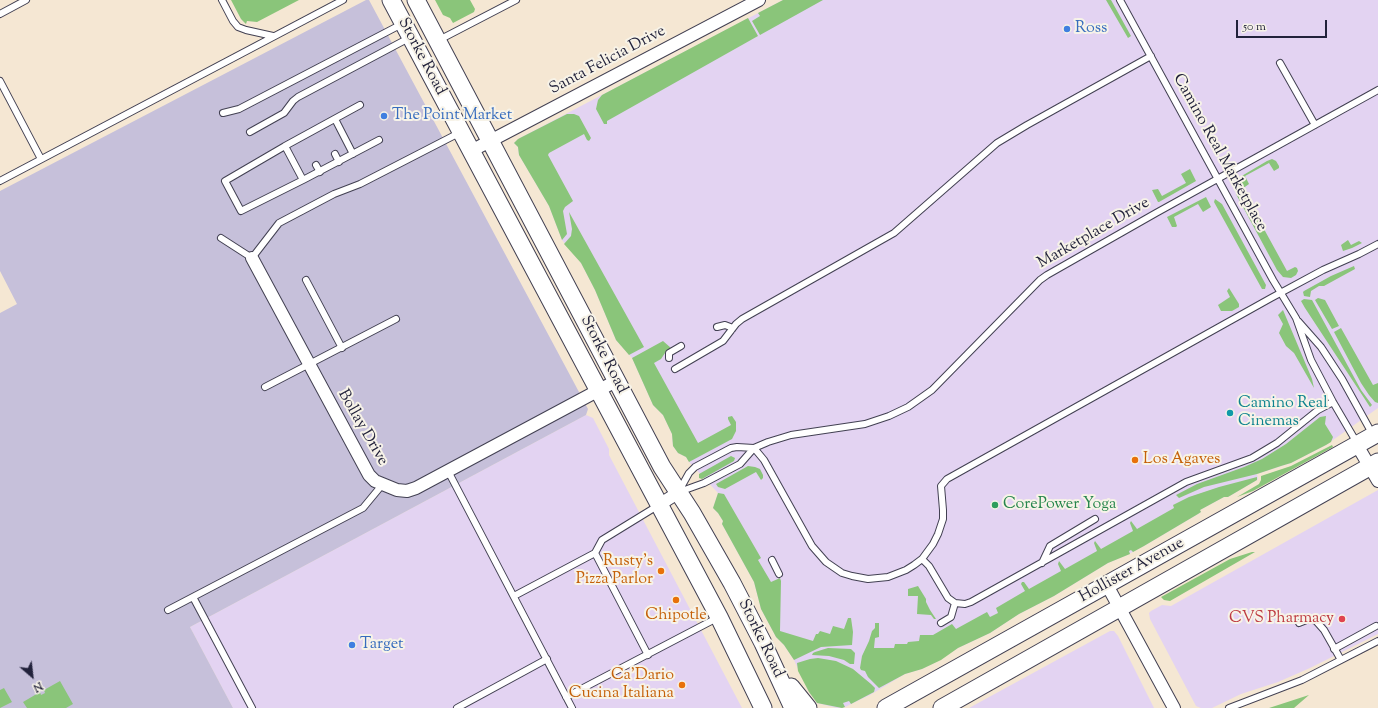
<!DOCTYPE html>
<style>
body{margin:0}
#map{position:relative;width:1378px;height:708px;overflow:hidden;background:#f5e7d3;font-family:"Sorts Mill Goudy",serif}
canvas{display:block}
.north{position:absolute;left:12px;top:656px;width:40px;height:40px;-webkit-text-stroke:3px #f7f3e8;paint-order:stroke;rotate:152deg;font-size:11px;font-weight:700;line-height:16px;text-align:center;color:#22223b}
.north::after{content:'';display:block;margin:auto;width:14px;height:18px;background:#22223b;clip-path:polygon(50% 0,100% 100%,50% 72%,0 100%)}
.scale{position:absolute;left:1236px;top:20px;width:91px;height:18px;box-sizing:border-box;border:2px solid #22223b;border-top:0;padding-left:5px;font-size:12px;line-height:14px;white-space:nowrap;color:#22223b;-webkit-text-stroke:3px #f7f3e8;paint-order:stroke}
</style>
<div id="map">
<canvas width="1378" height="708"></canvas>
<div class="north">N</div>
<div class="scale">50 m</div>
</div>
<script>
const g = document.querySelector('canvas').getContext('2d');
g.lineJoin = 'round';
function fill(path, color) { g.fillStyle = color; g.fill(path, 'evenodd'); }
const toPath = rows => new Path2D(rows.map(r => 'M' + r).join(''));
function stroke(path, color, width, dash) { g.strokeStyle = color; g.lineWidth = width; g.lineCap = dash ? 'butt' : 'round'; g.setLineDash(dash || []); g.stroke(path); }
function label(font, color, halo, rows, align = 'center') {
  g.font = font + ' "Sorts Mill Goudy",serif'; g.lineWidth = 4; g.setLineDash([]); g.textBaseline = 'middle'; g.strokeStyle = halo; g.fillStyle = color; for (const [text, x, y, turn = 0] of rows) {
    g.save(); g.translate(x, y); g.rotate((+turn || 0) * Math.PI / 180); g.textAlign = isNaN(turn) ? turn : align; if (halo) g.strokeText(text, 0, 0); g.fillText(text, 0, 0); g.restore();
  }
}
fill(toPath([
 [783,0,1378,0,1378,408,1326,445,1291,463,1257,474,1258,479,1257,480,1228,497,1224,497,1200,510,1201,512,1198,514,1144,546,1127,555,1108,563,1054,596,1019,614,990,633,958,648,936,662,922,669,905,674,870,695,845,707,837,708,817,703,809,692,794,660,784,645,776,637,761,609,754,582,722,524,723,521,718,513,713,508,718,493,689,462,686,457,678,453,673,446,672,434,663,415,653,405,632,358,616,340,595,290,581,263,562,240,549,206,519,155,518,147,514,143,518,139],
 [586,415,593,418,609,449,609,455,742,708,233,708,190,627],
 [1378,490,1378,634,1310,668,1278,682,1241,694,1212,708,1201,708,1196,706,1150,619,1149,613,1151,611,1162,605,1171,606],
 [1110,631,1114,631,1118,636,1154,708,969,708]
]), '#e3d3f2');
fill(toPath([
 [366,0,369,0,571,377,588,409,586,415,190,627,233,708,0,708,0,313,17,304,0,271,0,191]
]), '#c6c0da');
fill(toPath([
 [231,0,299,0,257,22,247,21,246,24,241,19],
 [435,0,470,0,475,9,474,12,453,23,450,18,443,15],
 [783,0,823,0,760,35,752,21,760,16,758,13],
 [1106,0,1111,0,1131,36,1128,38],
 [748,18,758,36,607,121,607,124,604,124,596,109,598,100,602,95],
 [567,114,574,114,579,116,591,138,589,141,587,140,584,134,549,153,548,155,573,201,565,207,563,211,567,234,562,240,549,206,519,155,518,147,514,143,518,139],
 [1272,159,1276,161,1279,166,1279,168,1274,171,1269,163,1245,176,1249,184,1242,189,1287,271,1295,267,1297,268,1298,271,1296,275,1291,278,1283,277,1277,270,1236,194,1236,185,1240,177,1267,161],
 [1190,169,1196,181,1159,202,1158,202,1152,190,1158,189,1162,196,1186,183,1181,174],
 [1206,197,1211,207,1203,212,1198,204,1174,217,1177,226,1176,227,1172,227,1167,217],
 [1215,199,1222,204,1266,285,1265,289,1262,289,1214,202],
 [569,212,644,347,629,355,616,340,595,290,581,263,564,244,571,236,572,229],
 [1348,240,1351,245,1359,241,1362,243,1352,248,1343,251,1341,245],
 [1354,266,1355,269,1324,286,1319,286,1311,291,1310,297,1304,296,1303,292,1304,291,1331,276],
 [1229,288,1239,304,1239,307,1232,311,1221,311,1218,305,1230,297,1227,291],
 [1318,298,1325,300,1339,326,1332,329,1315,300],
 [1304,299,1312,300,1361,390,1372,405,1370,407,1305,308,1301,301],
 [1283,310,1312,379,1314,388,1294,353,1286,346,1279,333,1283,324,1278,315],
 [1341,328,1373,385,1378,383,1378,403,1375,402,1369,395,1361,383,1334,332],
 [663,341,671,348,667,350,661,359,654,363,698,443,731,425,728,419,728,417,732,416,736,422,736,431,732,439,689,462,686,457,678,453,673,446,672,434,663,415,653,405,632,358],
 [1326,416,1325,424,1333,437,1331,442,1326,445,1291,463,1281,466,1257,474,1204,487,1179,498,1176,495,1197,484,1244,467,1262,459,1286,444,1320,417],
 [1332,445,1333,447,1253,491,1237,497,1259,484,1261,480,1261,476,1291,466],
 [731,456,735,458,734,461,702,479,699,478,699,474],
 [748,466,755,467,760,469,763,475,763,478,761,480,756,472,725,489,718,487,716,484],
 [1257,477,1257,480,1228,497,1224,497,1200,510,1201,512,1198,514,1144,546,1133,552,1131,550,1129,551,1130,554,1108,563,1054,596,1019,614,990,633,958,648,941,660,922,669,905,674,879,688,868,677,865,671,861,670,860,668,862,656,869,641,872,631,875,628,875,623,879,623,879,637,875,638,874,648,894,648,895,644,907,644,908,642,919,641,920,635,933,635,952,624,956,629,987,612,990,617,998,613,996,608,1025,591,1021,584,1022,582,1024,582,1029,589,1061,571,1058,564,1059,561,1065,569,1097,551,1094,543,1095,541,1101,549,1133,531,1130,523,1131,521,1137,529,1174,508,1173,505,1189,497,1219,487],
 [718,493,724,494,761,558,758,560,771,582,780,578,781,581,780,631,813,641,816,634,818,634,820,631,830,634,833,626,844,629,848,618,851,618,853,632,852,645,821,647,794,660,784,645,776,637,761,609,754,582,722,524,723,521,718,513,713,508],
 [1252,552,1255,552,1170,601,1164,600,1161,597,1230,559],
 [918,586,926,599,926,602,930,610,936,619,934,619,931,615,917,614,918,596,908,596,908,589],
 [828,648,851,649,855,653,854,664,850,664,844,660,829,656,812,655,813,653,815,652],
 [818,658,836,661,853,669,871,684,875,688,874,692,851,704,849,701,843,703,845,707,842,708,817,703,809,692,798,671,797,663,810,659],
 [60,681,73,704,66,708,27,708,23,702,40,692,41,695,45,693,44,690],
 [4,688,12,702,0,708,0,690],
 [1309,695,1294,708,1269,708]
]), '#8ac57a');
const service = toPath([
 [222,0,233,21,238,27,246,30,273,36],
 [1120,0,1273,280,1296,318,1311,360,1333,402,1357,443],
 [0,14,26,0],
 [439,40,516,0],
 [1280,63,1315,125],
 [0,81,41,159],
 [360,105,285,146,303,180,379,140],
 [223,113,239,109,402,24],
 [335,119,353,154],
 [250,132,284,113,293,101,298,97,409,38],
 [285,146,225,181,241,211,303,180],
 [335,154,339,162],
 [316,165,320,172],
 [0,181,343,0],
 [221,238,252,258,279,223,334,194,360,184,461,132],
 [306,280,342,348],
 [1298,321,1321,347,1342,379,1373,435],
 [717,327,725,325,733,328],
 [669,358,669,353,681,346],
 [675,369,723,341,736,324,742,319,894,233,997,143,1027,125,1151,56],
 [265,387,396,319],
 [754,448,764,460,812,546,826,562,842,573,852,576,868,579,888,577,906,570,914,565,922,559,933,544,938,534,943,519,943,510,941,486,947,479,1271,298,1323,270,1359,254,1378,244],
 [448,471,572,708],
 [679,491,689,473,695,467,731,448,737,447,754,448],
 [679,492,704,483,740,464,754,448,768,442,791,435,865,424,889,416,908,407,932,390,1040,280,1047,275,1156,213,1378,90],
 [595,553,648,655],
 [922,559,929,566,948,598,955,603,965,604,971,602,1186,482,1252,458,1277,443,1318,410,1333,402],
 [772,560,779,574],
 [1042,563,1050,546,1095,519],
 [514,596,595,553,602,540,659,505],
 [193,597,252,708],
 [168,610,363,508,382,485],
 [941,623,951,617,955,603],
 [1299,623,1309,619,1316,621,1324,630,1341,660],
 [1334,649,1376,626],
 [566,697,717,618],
 [457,708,547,659],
 [1229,708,1302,680,1378,641]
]);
const minor = toPath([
 [471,151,759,0],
 [252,258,369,475,375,481,397,490,407,491,416,488,616,381],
 [1357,445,1378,481],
 [659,505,679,492],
 [1107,585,1174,708]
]);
const secondary = toPath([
 [391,0,719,617,763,708],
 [416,0,662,467,692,513,732,583,763,643,793,708],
 [791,687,808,708],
 [886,708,1378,433],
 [942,708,1378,462]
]);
stroke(service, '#424052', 8);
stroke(minor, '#424052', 14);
stroke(secondary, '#424052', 19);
stroke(service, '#fff', 6);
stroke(minor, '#fff', 12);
stroke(secondary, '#fff', 17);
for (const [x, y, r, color] of [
 [1067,29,4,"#3f7fe0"],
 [384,116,4,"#3f7fe0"],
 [1230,413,4,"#0f9aa8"],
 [1135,460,4,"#e8710a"],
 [995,505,4,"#2e9e5b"],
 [661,571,4,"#e8710a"],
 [676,600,4,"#e8710a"],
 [1342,619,4,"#e0444e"],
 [352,645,4,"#3f7fe0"],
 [682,685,4,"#e8710a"]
]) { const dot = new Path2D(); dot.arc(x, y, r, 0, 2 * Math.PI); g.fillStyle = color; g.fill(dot); stroke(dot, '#f7f3e8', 1.5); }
label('16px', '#366cbe', '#f7f3e8', [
 ["Ross",1075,29],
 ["The Point Market",392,116],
 ["Target",360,645]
], 'left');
label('16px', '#22223b', '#f7f3e8', [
 ["Storke Road",421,57,62],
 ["Santa Felicia Drive",608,61,-28],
 ["Camino Real Marketplace",1219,153,61],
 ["Marketplace Drive",1094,234,-30],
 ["Storke Road",603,355,63],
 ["Bollay Drive",362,428,60],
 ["Hollister Avenue",1132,571,-29],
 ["Storke Road",760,639,64]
]);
label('16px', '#0d838f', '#f7f3e8', [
 ["Camino Real",1238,404],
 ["Cinemas",1238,422]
], 'left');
label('16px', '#c56008', '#f7f3e8', [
 ["Los Agaves",1143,460,"left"],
 ["Rusty's",653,562],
 ["Pizza Parlor",653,580],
 ["Chipotle",676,616,"center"],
 ["Ca'Dario",674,676],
 ["Cucina Italiana",674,694]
], 'right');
label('16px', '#27864d', '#f7f3e8', [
 ["CorePower Yoga",1003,505]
], 'left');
label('16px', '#be3a42', '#f7f3e8', [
 ["CVS Pharmacy",1334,619]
], 'right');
</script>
